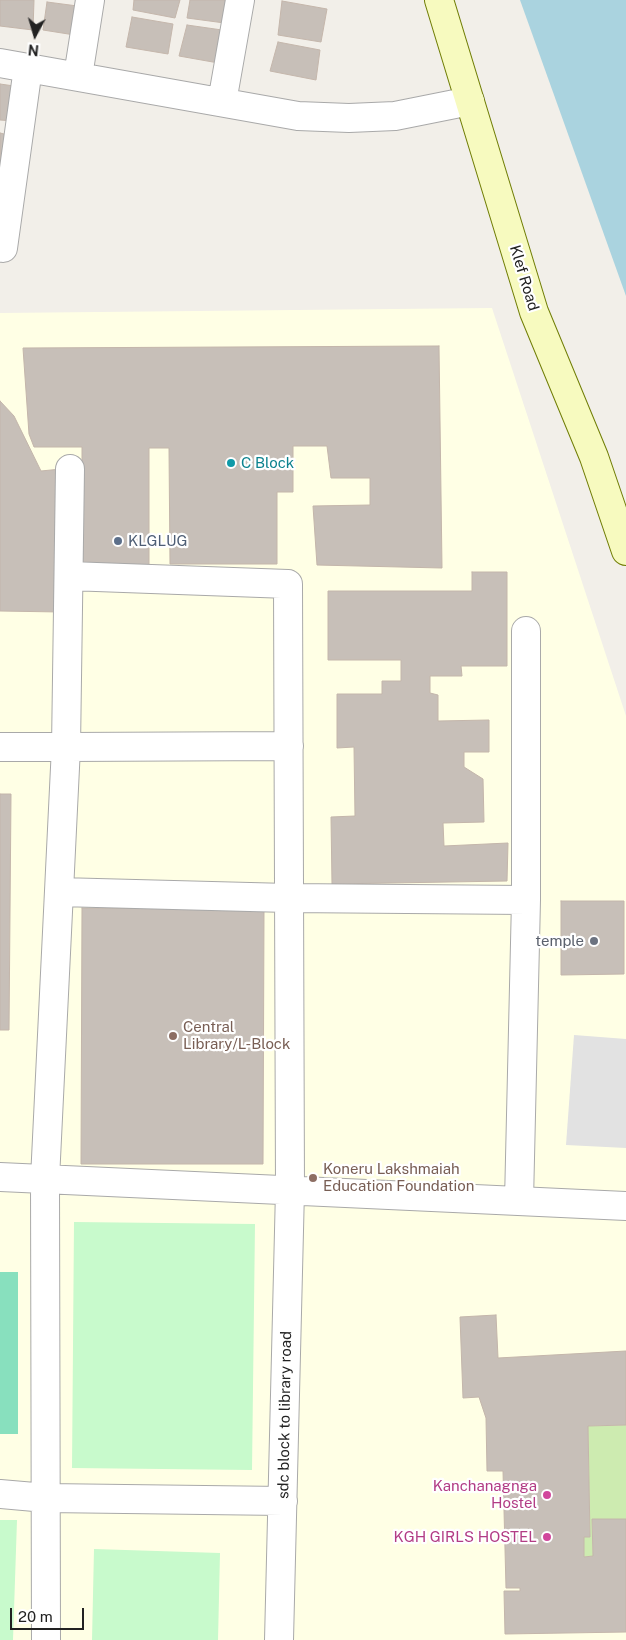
<!DOCTYPE html>
<style>
body{margin:0}
#map{position:relative;width:626px;height:1640px;overflow:hidden;background:#f2efe9;font-family:"Public Sans",sans-serif}
canvas{display:block}
.north{position:absolute;left:10px;top:10px;width:50px;height:50px;-webkit-text-stroke:4px #fff;paint-order:stroke;rotate:186deg;font-size:14px;font-weight:700;line-height:20px;text-align:center;color:#222}
.north::after{content:'';display:block;margin:auto;width:18px;height:22px;background:#222;clip-path:polygon(50% 0,100% 100%,50% 72%,0 100%)}
.scale{position:absolute;left:10px;top:1608px;width:74px;height:22px;box-sizing:border-box;border:2px solid #222;border-top:0;padding-left:6px;font-size:15px;line-height:18px;white-space:nowrap;color:#222;-webkit-text-stroke:4px #fff;paint-order:stroke}
</style>
<div id="map">
<canvas width="626" height="1640"></canvas>
<div class="north">N</div>
<div class="scale">20 m</div>
</div>
<script>
const g = document.querySelector('canvas').getContext('2d');
g.lineJoin = 'round';
function fill(path, color) { g.fillStyle = color; g.fill(path, 'evenodd'); }
const toPath = rows => new Path2D(rows.map(r => 'M' + r).join(''));
function stroke(path, color, width, dash) { g.strokeStyle = color; g.lineWidth = width; g.lineCap = dash ? 'butt' : 'round'; g.setLineDash(dash || []); g.stroke(path); }
function label(font, color, halo, rows, align = 'center') {
  g.font = font + ' "Public Sans",sans-serif'; g.lineWidth = 4.5; g.setLineDash([]); g.textBaseline = 'middle'; g.strokeStyle = halo; g.fillStyle = color; for (const [text, x, y, turn = 0] of rows) {
    g.save(); g.translate(x, y); g.rotate((+turn || 0) * Math.PI / 180); g.textAlign = isNaN(turn) ? turn : align; if (halo) g.strokeText(text, 0, 0); g.fillText(text, 0, 0); g.restore();
  }
}
fill(toPath([
 [492,308,626,716,626,1640,0,1640,0,313]
]), '#ffffe5');
fill(toPath([
 [626,1425,626,1519,592,1520,593,1556,584,1557,584,1537,590,1537,588,1426]
]), '#cdebb0');
fill(toPath([
 [74,1222,255,1224,252,1470,72,1468],
 [0,1520,17,1520,13,1640,0,1640],
 [94,1549,220,1553,218,1640,92,1640]
]), '#c8facc');
fill(toPath([
 [0,1272,18,1272,18,1434,0,1434]
]), '#88e0be');
fill(toPath([
 [574,1035,626,1039,626,1148,566,1145]
]), '#e2e2e2');
fill(toPath([
 [520,0,626,0,626,296]
]), '#aad3df');
const building = toPath([
 [0,0,34,0,33,30,0,26,0,0],
 [134,0,180,0,175,18,133,10,134,0],
 [190,0,235,0,232,24,187,18,190,0],
 [282,1,327,9,321,42,278,35,282,1],
 [47,2,85,7,81,36,43,30,47,2],
 [132,17,173,24,168,54,126,47,132,17],
 [187,25,229,31,224,64,179,56,187,25],
 [278,42,320,50,316,80,270,71,278,42],
 [0,84,21,87,15,121,0,120,0,84],
 [0,133,12,136,0,174,0,133],
 [439,346,442,568,317,565,313,506,370,505,370,478,331,478,327,446,293,446,293,492,277,492,277,564,170,564,169,448,149,448,149,570,82,568,82,447,34,447,29,434,23,348,439,346],
 [0,401,14,416,41,471,61,469,60,612,0,611,0,401],
 [472,572,507,572,507,666,461,666,462,676,430,676,430,693,438,695,438,721,489,720,489,752,464,752,464,767,483,779,484,822,443,823,444,846,508,843,507,881,332,884,331,817,355,816,354,747,337,748,337,694,382,694,382,681,401,681,401,660,328,660,328,591,472,591,472,572],
 [0,794,11,794,9,1030,0,1030,0,794],
 [561,901,624,901,624,974,561,975,561,901],
 [82,908,264,909,263,1164,81,1164,82,908],
 [496,1315,498,1358,626,1351,626,1425,588,1426,590,1537,584,1537,584,1557,593,1556,592,1519,626,1519,626,1632,505,1634,504,1591,520,1591,520,1588,506,1588,503,1471,487,1471,486,1418,479,1397,463,1398,460,1317,496,1315]
]);
fill(building, '#c7bfb8');
stroke(building, '#c4b6ab', 1);
const street = toPath([
 [0,63,298,116,349,118,395,116,470,101],
 [78,76,90,0],
 [222,102,240,0],
 [3,248,28,68],
 [69,576,288,584,290,1190,279,1640],
 [0,747,66,747,70,469],
 [59,892,288,898,526,900],
 [0,1177,626,1206],
 [519,1201,526,900,526,631],
 [0,1494,46,1498,283,1501],
 [46,1640,45,1179,66,747,289,746]
]);
const secondary = toPath([
 [439,0,534,312,594,457,626,551]
]);
stroke(street, '#a9a9a9', 30);
stroke(secondary, '#707d05', 30);
stroke(street, '#fff', 28);
stroke(secondary, '#f7fabf', 28);
for (const [x, y, r, color] of [
 [231,463,5,"#0f9aa8"],
 [118,541,5,"#5c6f8a"],
 [594,941,5,"#6b7280"],
 [173,1036,5,"#8d6e63"],
 [313,1178,5,"#8d6e63"],
 [547,1495,5,"#d1479c"],
 [547,1537,5,"#d1479c"]
]) { const dot = new Path2D(); dot.arc(x, y, r, 0, 2 * Math.PI); g.fillStyle = color; g.fill(dot); stroke(dot, '#fff', 2); }
label('15px', '#222', '#fff', [
 ["Klef Road",524,278,73],
 ["sdc block to library road",285,1415,-89]
]);
label('15px', '#0d838f', '#fff', [
 ["C Block",241,463]
], 'left');
label('15px', '#4e5e75', '#fff', [
 ["KLGLUG",128,541]
], 'left');
label('15px', '#5b616d', '#fff', [
 ["temple",584,941]
], 'right');
label('15px', '#785e54', '#fff', [
 ["Central",183,1027],
 ["Library/L-Block",183,1044],
 ["Koneru Lakshmaiah",323,1169],
 ["Education Foundation",323,1186]
], 'left');
label('15px', '#b23c85', '#fff', [
 ["Kanchanagnga",537,1486],
 ["Hostel",537,1503],
 ["KGH GIRLS HOSTEL",537,1537]
], 'right');
</script>
